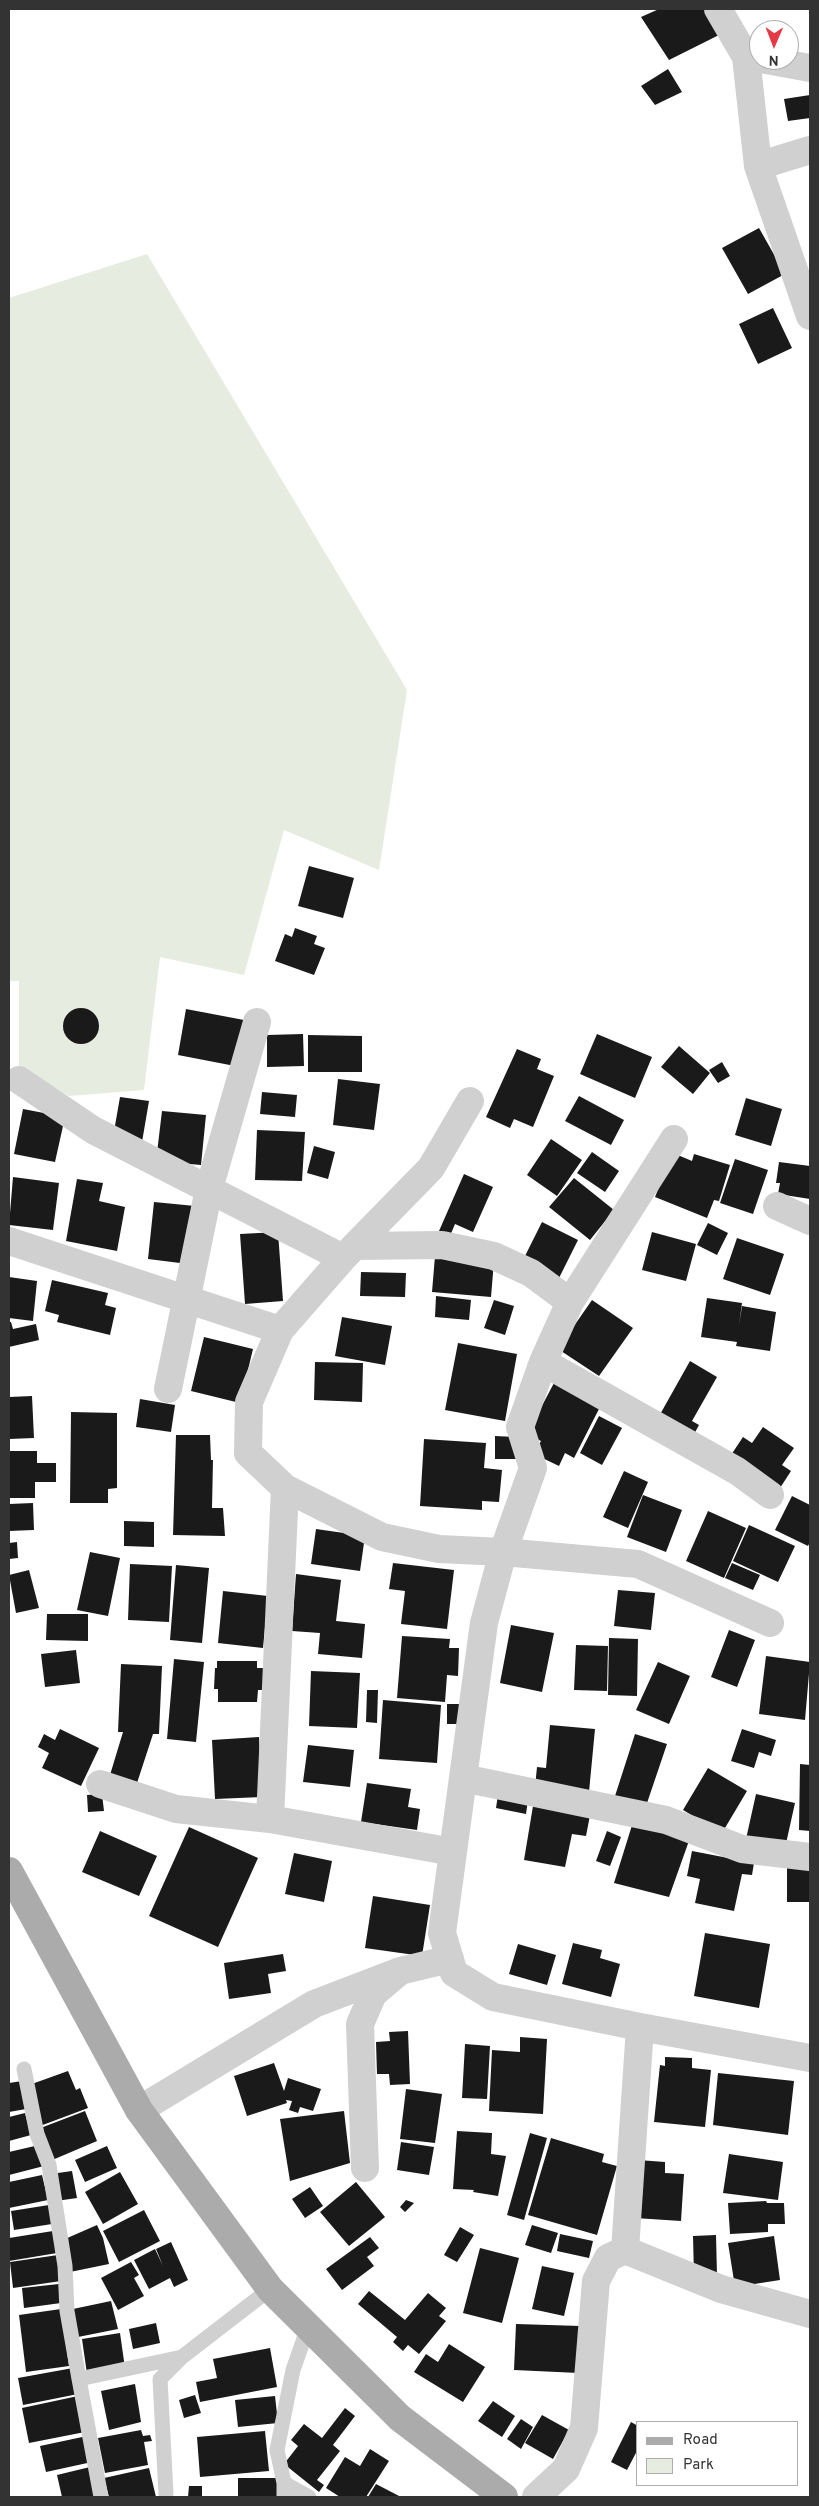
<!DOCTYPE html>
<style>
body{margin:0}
#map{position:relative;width:819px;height:2506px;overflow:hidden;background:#fff;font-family:Overpass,sans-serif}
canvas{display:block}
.frame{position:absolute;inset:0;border:10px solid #333;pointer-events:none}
.legend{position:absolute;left:636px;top:2421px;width:162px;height:65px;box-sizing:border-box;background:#fff;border:1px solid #adadad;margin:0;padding:6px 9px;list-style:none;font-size:15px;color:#333}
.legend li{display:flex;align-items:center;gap:10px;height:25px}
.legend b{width:25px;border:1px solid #adadad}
.north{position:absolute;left:749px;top:20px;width:50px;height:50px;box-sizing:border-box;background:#fff;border:1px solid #adadad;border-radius:50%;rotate:181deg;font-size:14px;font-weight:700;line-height:20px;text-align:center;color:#333}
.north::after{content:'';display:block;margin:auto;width:18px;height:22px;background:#e63946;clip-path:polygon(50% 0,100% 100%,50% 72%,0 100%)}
</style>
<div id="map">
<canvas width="819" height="2506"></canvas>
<div class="frame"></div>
<ul class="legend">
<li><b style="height:6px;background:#ababab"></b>Road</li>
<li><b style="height:14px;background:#e6ecdf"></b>Park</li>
</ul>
<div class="north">N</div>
</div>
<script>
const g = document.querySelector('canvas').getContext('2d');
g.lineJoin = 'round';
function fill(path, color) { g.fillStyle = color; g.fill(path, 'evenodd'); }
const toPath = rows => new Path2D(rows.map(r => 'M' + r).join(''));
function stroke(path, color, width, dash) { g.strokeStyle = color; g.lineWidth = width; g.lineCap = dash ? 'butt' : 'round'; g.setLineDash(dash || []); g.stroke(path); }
fill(toPath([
 [147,254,407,690,379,870,284,830,244,975,160,957,144,1090,69,1096,19,1067,19,981,9,981,9,298]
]), '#e6ecdf');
fill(toPath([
 [659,9,708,9,723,33,669,60,641,17],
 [668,69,682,92,655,105,641,86],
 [810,95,810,118,788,121,784,99],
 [759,228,785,274,748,294,722,248],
 [773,308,792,348,758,364,739,324],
 [309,866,354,878,343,918,298,906],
 [295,928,317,936,314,944,325,948,314,975,275,961,285,934,292,937],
 '63 1026a18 18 0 1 1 36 0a18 18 0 1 1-36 0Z',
 [186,1009,244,1020,235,1066,178,1055],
 [303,1034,304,1066,267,1067,267,1035],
 [597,1034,652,1057,635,1098,580,1074],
 [308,1035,362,1036,362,1072,308,1072],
 [679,1046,710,1073,693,1094,661,1067],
 [517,1049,541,1059,537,1069,554,1076,533,1127,514,1119,510,1128,486,1117],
 [722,1062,730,1076,718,1083,709,1070],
 [338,1079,380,1084,374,1130,333,1125],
 [262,1092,297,1095,295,1117,260,1114],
 [579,1096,624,1120,611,1145,565,1121],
 [120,1097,149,1101,142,1142,113,1137],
 [746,1098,782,1109,771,1146,735,1135],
 [23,1109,65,1117,55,1162,14,1154],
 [162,1111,206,1115,201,1165,156,1161],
 [257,1130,305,1132,302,1181,255,1180],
 [551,1139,582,1160,557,1196,527,1175],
 [314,1146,335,1152,328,1179,307,1173],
 [592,1152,619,1171,605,1192,577,1173],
 [673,1153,692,1161,694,1154,730,1165,719,1201,714,1200,707,1218,655,1197],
 [735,1159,768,1170,753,1214,720,1203],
 [779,1162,810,1166,810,1199,778,1194,780,1183,776,1183],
 [464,1174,493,1187,473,1232,455,1224,450,1236,439,1231],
 [13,1177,59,1183,53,1230,9,1225],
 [574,1178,614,1210,590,1240,549,1207],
 [77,1179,103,1183,99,1201,125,1207,117,1251,66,1241],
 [154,1202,195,1206,188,1264,148,1259],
 [542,1222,578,1240,558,1280,522,1262],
 [708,1223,728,1233,717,1255,697,1245],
 [278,1232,283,1301,245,1304,240,1234],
 [652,1232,696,1244,686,1281,642,1270],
 [737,1238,784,1254,770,1295,723,1279],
 [435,1256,494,1261,491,1297,432,1292],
 [361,1272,406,1273,405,1297,360,1296],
 [9,1277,37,1281,33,1321,9,1318],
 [52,1280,108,1293,105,1305,116,1308,110,1335,57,1322,59,1315,45,1311],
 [436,1296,471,1300,469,1320,435,1317],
 [707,1298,742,1303,739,1325,742,1306,776,1312,770,1351,736,1346,737,1342,701,1337],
 [494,1300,514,1306,505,1335,484,1328],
 [592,1300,633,1328,599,1376,558,1349],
 [342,1317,392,1326,385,1365,335,1356],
 [9,1322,11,1322,13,1329,36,1324,39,1340,9,1347],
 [204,1337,253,1349,240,1403,191,1391],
 [458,1343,517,1354,505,1421,445,1410],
 [690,1361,717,1377,692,1421,699,1425,692,1438,658,1418],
 [315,1362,363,1363,362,1402,314,1400],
 [554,1383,600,1407,574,1458,565,1453,559,1466,534,1454,541,1441,527,1434],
 [32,1396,34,1438,9,1439,9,1397],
 [140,1399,175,1405,171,1432,136,1427],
 [71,1412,117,1413,117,1488,108,1489,108,1503,70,1503],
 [599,1416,622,1428,602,1465,580,1453],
 [763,1427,794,1448,782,1465,791,1471,780,1488,731,1455,743,1437,752,1443],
 [176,1435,210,1435,211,1460,213,1460,212,1508,223,1508,225,1536,173,1535],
 [495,1436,516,1437,516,1459,495,1459],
 [424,1439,486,1443,484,1468,502,1470,499,1502,482,1501,482,1510,420,1506],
 [9,1451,37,1451,37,1463,56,1463,56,1482,35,1482,35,1498,9,1498],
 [624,1471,648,1482,628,1528,603,1517],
 [643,1495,682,1510,666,1552,627,1537],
 [792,1496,810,1505,810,1542,808,1546,775,1530],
 [33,1503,34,1530,9,1531,9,1504],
 [708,1511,746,1528,724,1578,686,1561],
 [124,1521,154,1522,154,1547,124,1546],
 [749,1525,795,1546,778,1582,733,1561],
 [316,1529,365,1536,360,1571,311,1564],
 [17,1542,18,1558,9,1559,9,1543],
 [90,1552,120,1558,108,1616,77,1610],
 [393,1563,454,1570,447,1629,401,1624,405,1591,389,1589],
 [732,1563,760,1575,753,1590,725,1578],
 [130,1564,172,1566,169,1622,128,1620],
 [176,1565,209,1568,202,1643,170,1640],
 [29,1570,39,1608,16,1613,9,1575],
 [296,1574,341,1580,336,1621,365,1624,362,1658,318,1654,320,1633,292,1631],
 [618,1590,655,1593,651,1630,614,1626],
 [223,1591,268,1596,263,1648,218,1643],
 [47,1614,88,1614,88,1641,46,1640],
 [511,1625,554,1633,542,1692,500,1683],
 [729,1630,755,1640,737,1687,711,1677],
 [402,1636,450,1639,449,1648,459,1648,458,1676,447,1675,445,1702,397,1698],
 [609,1638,638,1639,637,1696,608,1695],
 [576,1645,608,1646,607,1691,574,1690],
 [76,1650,80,1683,45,1687,41,1654],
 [766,1656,810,1662,805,1720,759,1714],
 [174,1659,204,1662,196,1742,167,1739],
 [217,1661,257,1661,257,1668,269,1668,269,1690,258,1690,257,1702,218,1702,218,1689,214,1689,215,1668,217,1668],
 [658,1662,690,1676,669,1724,636,1710],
 [121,1664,162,1666,159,1734,153,1734,137,1783,110,1775,123,1732,118,1732],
 [311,1671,360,1673,357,1728,309,1726],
 [367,1690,378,1690,377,1723,366,1722],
 [383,1700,441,1705,437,1763,379,1759],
 [447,1704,465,1704,465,1724,447,1724],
 [550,1725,595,1729,589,1792,535,1787,537,1767,546,1768],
 [60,1729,99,1748,81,1786,42,1768,49,1753,38,1747,44,1734,55,1740],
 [742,1729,776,1740,771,1756,759,1752,754,1768,731,1761],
 [635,1734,667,1744,646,1806,615,1796],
 [259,1737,262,1797,215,1799,212,1740],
 [308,1745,354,1750,350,1787,303,1782],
 [800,1764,810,1765,810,1831,799,1830],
 [708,1768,747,1791,722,1833,683,1810],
 [367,1783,411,1789,408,1807,420,1809,417,1830,361,1822],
 [499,1788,529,1793,526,1814,496,1808],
 [102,1794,104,1811,88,1812,87,1795],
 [756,1794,795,1803,785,1848,746,1839],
 [534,1800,591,1810,586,1836,572,1834,565,1867,524,1860],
 [633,1822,690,1838,669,1897,614,1883],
 [189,1827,258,1858,218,1947,149,1916],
 [100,1831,157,1856,139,1896,82,1872],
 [607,1831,621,1837,610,1866,596,1861],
 [692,1851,754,1863,752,1875,742,1874,734,1911,695,1903,700,1879,687,1876],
 [294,1853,332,1861,324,1902,285,1894],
 [787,1865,810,1865,810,1902,787,1902],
 [373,1896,430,1905,422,1956,365,1948],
 [705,1933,770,1944,759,2008,694,1996],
 [573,1943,602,1950,600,1958,620,1964,611,1997,562,1984],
 [518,1944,556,1955,547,1985,509,1974],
 [283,1954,286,1971,268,1974,271,1993,229,1999,224,1963],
 [408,2031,410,2084,390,2085,389,2074,377,2074,376,2042,390,2041,389,2032],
 [520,2037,547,2039,543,2114,489,2111,492,2050,520,2052],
 [465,2044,490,2046,487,2099,462,2098],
 [665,2057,692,2058,692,2068,711,2070,705,2127,654,2122,660,2065,665,2066],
 [274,2063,284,2091,288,2078,321,2089,313,2111,300,2107,298,2113,289,2110,292,2101,286,2100,287,2103,247,2116,234,2076],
 [68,2071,76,2090,80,2088,88,2108,40,2126,29,2085],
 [718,2073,794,2081,788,2135,713,2125],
 [22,2081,26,2109,9,2112,9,2083],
 [406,2089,442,2094,435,2143,400,2139],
 [85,2111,97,2141,50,2161,38,2129],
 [344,2111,350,2163,290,2181,280,2119],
 [25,2113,31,2135,9,2141,9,2117],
 [457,2131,492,2133,491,2154,506,2156,498,2196,473,2192,474,2190,453,2189],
 [530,2133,547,2138,524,2220,507,2215],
 [551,2138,604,2154,602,2162,617,2166,597,2235,528,2215],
 [401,2142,434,2147,429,2175,397,2170],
 [39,2145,44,2166,9,2175,9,2152],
 [107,2146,117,2168,85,2182,75,2160],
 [729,2154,783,2162,778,2200,723,2193],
 [638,2160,665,2162,665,2173,684,2174,681,2221,635,2218],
 [72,2171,77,2198,56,2201,51,2174],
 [120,2172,138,2204,103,2224,85,2192],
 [42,2175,48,2200,9,2208,9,2182],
 [356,2182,385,2217,349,2246,320,2212],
 [310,2187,323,2206,305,2218,292,2199],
 [406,2200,414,2203,405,2212,400,2207],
 [766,2201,767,2203,784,2203,785,2224,768,2224,768,2232,730,2234,728,2203],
 [49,2205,52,2224,14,2230,11,2211],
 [144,2210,160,2241,119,2262,103,2231],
 [97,2225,103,2238,109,2264,70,2272,65,2239],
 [532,2225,558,2233,551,2253,525,2245],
 [460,2227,474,2235,457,2262,444,2255],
 [53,2231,57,2253,9,2261,9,2238],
 [560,2234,593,2241,589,2258,557,2251],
 [716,2235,717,2275,694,2276,693,2236],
 [774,2236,780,2280,735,2287,728,2243],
 [370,2237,379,2248,367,2257,374,2266,342,2290,326,2269],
 [171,2242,188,2280,174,2287,170,2278,149,2289,134,2260,155,2249,163,2266,156,2249],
 [480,2248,519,2258,502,2323,463,2313],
 [58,2255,61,2281,13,2288,10,2262],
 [131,2262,139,2275,134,2278,144,2296,118,2310,101,2278],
 [542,2266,574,2273,564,2316,532,2309],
 [59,2284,61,2303,24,2308,22,2288],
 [369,2291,405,2320,428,2293,446,2308,439,2316,446,2321,419,2354,408,2345,403,2351,393,2342,397,2337,358,2304],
 [111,2301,118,2329,78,2337,73,2309],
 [61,2309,69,2366,26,2372,19,2315],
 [156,2323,160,2343,133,2349,129,2329],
 [516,2324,581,2326,579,2373,514,2370],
 [120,2333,125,2368,87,2374,82,2339],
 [449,2344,485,2367,463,2402,414,2372,426,2354,438,2362],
 [270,2348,277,2387,200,2402,196,2382,217,2378,213,2359],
 [73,2368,78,2394,23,2405,18,2378],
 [135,2384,141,2422,109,2430,101,2391],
 [195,2395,201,2413,184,2418,179,2400],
 [78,2396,85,2432,29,2443,22,2408],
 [275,2396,278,2423,238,2427,235,2400],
 [493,2401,515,2416,502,2437,478,2421],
 [345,2408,355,2416,333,2445,340,2451,317,2480,324,2485,319,2492,284,2464,298,2446,291,2440,304,2424,322,2438],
 [542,2415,569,2430,553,2459,525,2443],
 [521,2419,533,2427,521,2449,507,2439],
 [631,2422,638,2426,638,2449,627,2470,611,2462],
 [141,2430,143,2436,150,2435,152,2441,144,2442,148,2465,105,2473,98,2438],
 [265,2431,269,2471,200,2477,197,2437],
 [87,2436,92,2462,46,2472,40,2446],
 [370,2449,389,2461,366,2497,340,2497,326,2488,345,2457,360,2466],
 [90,2467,97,2497,62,2497,57,2475],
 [149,2468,156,2497,109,2497,104,2478],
 [238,2478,277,2478,277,2497,238,2497],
 [376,2484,401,2497,368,2497],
 [189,2486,202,2486,202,2497,188,2497]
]), '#1a1a1a');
stroke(toPath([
 [24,2069,37,2134,49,2165,65,2266,67,2311,79,2379],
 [284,2483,309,2497],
 [166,2494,160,2379,182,2357,270,2289],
 [101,2497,79,2379,182,2357],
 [284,2497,284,2483,277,2450,293,2370,308,2327]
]), '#d0d0d0', 15);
stroke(toPath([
 [718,9,746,57,758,166,810,316],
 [766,60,810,68],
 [758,166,810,150],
 [19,1080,93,1130,343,1258],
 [470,1101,431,1168,343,1258,280,1330,249,1402,248,1453,285,1488,382,1537,439,1549,503,1552,638,1564,770,1623],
 [674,1139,570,1302,543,1362,520,1427,533,1468,503,1552,484,1623,442,1933,454,1973,493,1997,640,2027,810,2058],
 [777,1206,810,1221],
 [9,1241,280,1330],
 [355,1246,442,1245,494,1256,531,1273,570,1302],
 [543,1362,737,1471,770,1495],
 [168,1389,209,1189,257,1022],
 [463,1778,666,1820,742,1849,810,1857],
 [100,1784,176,1809,270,1819,453,1852],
 [270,1819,285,1488],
 [139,2110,314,2004,400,1971],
 [365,2168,360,2024,373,1994,400,1971,450,1959],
 [625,2250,640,2027],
 [536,2497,566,2469,584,2428,596,2281,608,2258,625,2250,721,2289,810,2314]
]), '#d0d0d0', 28);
stroke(toPath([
 [9,1871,139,2110,270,2289,400,2418,504,2497]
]), '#ababab', 28);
</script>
